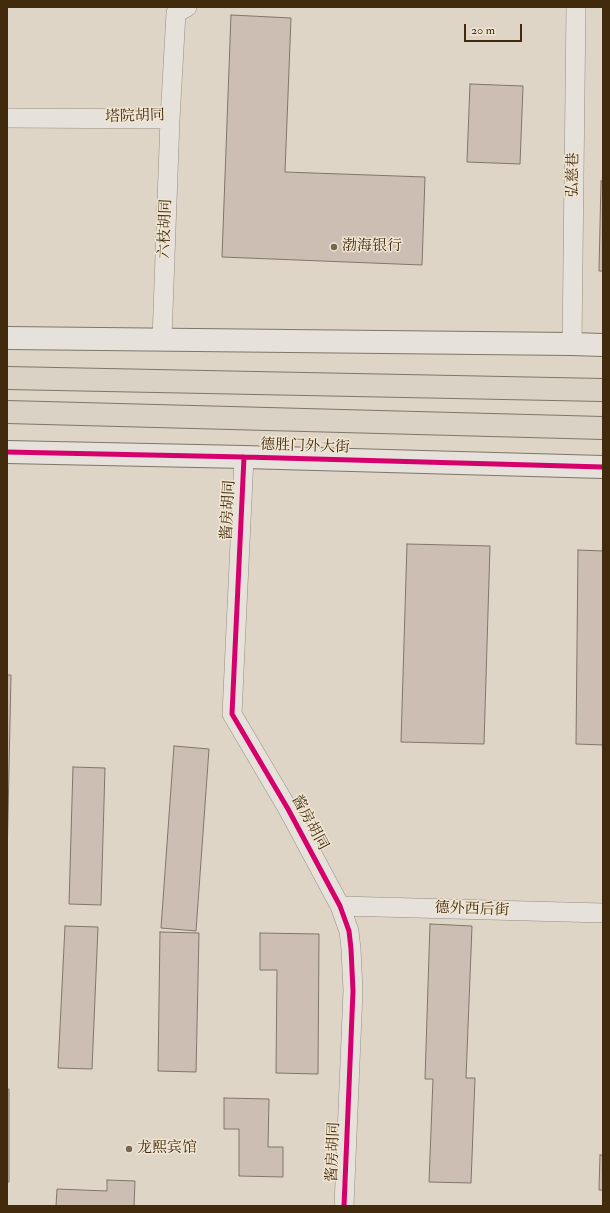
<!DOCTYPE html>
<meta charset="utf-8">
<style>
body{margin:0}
#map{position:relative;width:610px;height:1213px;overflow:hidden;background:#ded5c6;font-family:"IM FELL Double Pica",serif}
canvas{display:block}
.frame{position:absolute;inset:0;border:8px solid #422b0d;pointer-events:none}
.scale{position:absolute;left:464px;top:24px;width:58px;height:18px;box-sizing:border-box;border:2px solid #422b0d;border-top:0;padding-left:5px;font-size:12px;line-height:14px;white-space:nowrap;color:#422b0d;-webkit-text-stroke:3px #f1e6d3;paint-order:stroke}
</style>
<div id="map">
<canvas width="610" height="1213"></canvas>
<div class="frame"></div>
<div class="scale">20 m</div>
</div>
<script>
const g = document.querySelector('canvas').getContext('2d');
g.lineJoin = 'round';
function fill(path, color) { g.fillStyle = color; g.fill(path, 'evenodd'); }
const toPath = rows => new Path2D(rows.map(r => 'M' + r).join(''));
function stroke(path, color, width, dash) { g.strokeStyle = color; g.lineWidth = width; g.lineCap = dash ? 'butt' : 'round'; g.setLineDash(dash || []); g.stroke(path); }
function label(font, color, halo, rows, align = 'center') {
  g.font = font + ' "IM FELL Double Pica","Noto Serif SC",serif'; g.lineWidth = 3; g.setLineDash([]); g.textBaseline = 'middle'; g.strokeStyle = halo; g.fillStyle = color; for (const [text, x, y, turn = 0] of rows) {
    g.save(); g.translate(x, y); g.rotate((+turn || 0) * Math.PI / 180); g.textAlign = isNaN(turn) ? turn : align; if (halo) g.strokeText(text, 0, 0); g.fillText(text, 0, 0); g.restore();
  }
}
const building = toPath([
 [231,15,291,18,285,172,425,177,422,265,222,257,231,15],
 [470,84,523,86,520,164,467,162,470,84],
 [601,181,603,181,603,271,599,271,601,181],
 [407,544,490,546,484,744,401,742,407,544],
 [578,550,603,551,603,745,576,744,578,550],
 [7,675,11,675,7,862,7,675],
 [174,746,209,749,196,931,161,928,174,746],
 [73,767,105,768,101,905,69,904,73,767],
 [430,924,472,926,466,1078,475,1078,471,1183,429,1182,433,1079,425,1079,430,924],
 [65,926,98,927,92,1069,58,1068,65,926],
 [160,932,199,933,196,1072,158,1071,160,932],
 [260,933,319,934,318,1074,276,1073,277,970,260,970,260,933],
 [7,1089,9,1089,9,1182,7,1182,7,1089],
 [224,1098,269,1099,268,1147,283,1147,283,1177,239,1176,239,1129,224,1129,224,1098],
 [600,1155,603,1155,603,1190,599,1190,600,1155],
 [107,1180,135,1181,134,1206,56,1206,57,1189,107,1191,107,1180]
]);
fill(building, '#cdbeb4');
stroke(building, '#7f766a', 1);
const street = toPath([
 [7,118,170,119,176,13,187,7],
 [162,339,170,119],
 [572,344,576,7],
 [244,457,232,714,288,809,340,906,349,931,351,949,353,991,344,1206],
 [340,906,603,913]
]);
const secondary = toPath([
 [7,338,572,344,603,345],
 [7,452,244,457,603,467]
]);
const highway = toPath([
 [7,378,603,390],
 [7,412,603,428]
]);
stroke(street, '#968e82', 20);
stroke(secondary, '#7f766a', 24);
stroke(highway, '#7f766a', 24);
stroke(street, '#e6e1da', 19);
stroke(secondary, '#e6e1da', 22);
stroke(highway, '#dad2c4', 22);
stroke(toPath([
 [7,452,244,457,603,467],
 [244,457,232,714,288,809,340,906,349,931,351,949,353,991,344,1206]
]), '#d6006c', 5);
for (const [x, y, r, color] of [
 [334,247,4,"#79664e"],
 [129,1149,4,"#79664e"]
]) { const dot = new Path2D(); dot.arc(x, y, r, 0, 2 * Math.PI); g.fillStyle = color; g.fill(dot); stroke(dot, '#f1e6d3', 1.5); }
label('15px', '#422b0d', '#f1e6d3', [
 ["塔院胡同",135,117,-2],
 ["弘慈巷",574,175,-89],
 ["六枝胡同",166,229,-88],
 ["德胜门外大街",305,447,2],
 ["酱房胡同",229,510,-87],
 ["酱房胡同",309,823,61],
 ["德外西后街",472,910,2],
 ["酱房胡同",334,1152,-88]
]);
label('15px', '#422b0d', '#f1e6d3', [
 ["渤海银行",342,247],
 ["龙熙宾馆",137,1149]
], 'left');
</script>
